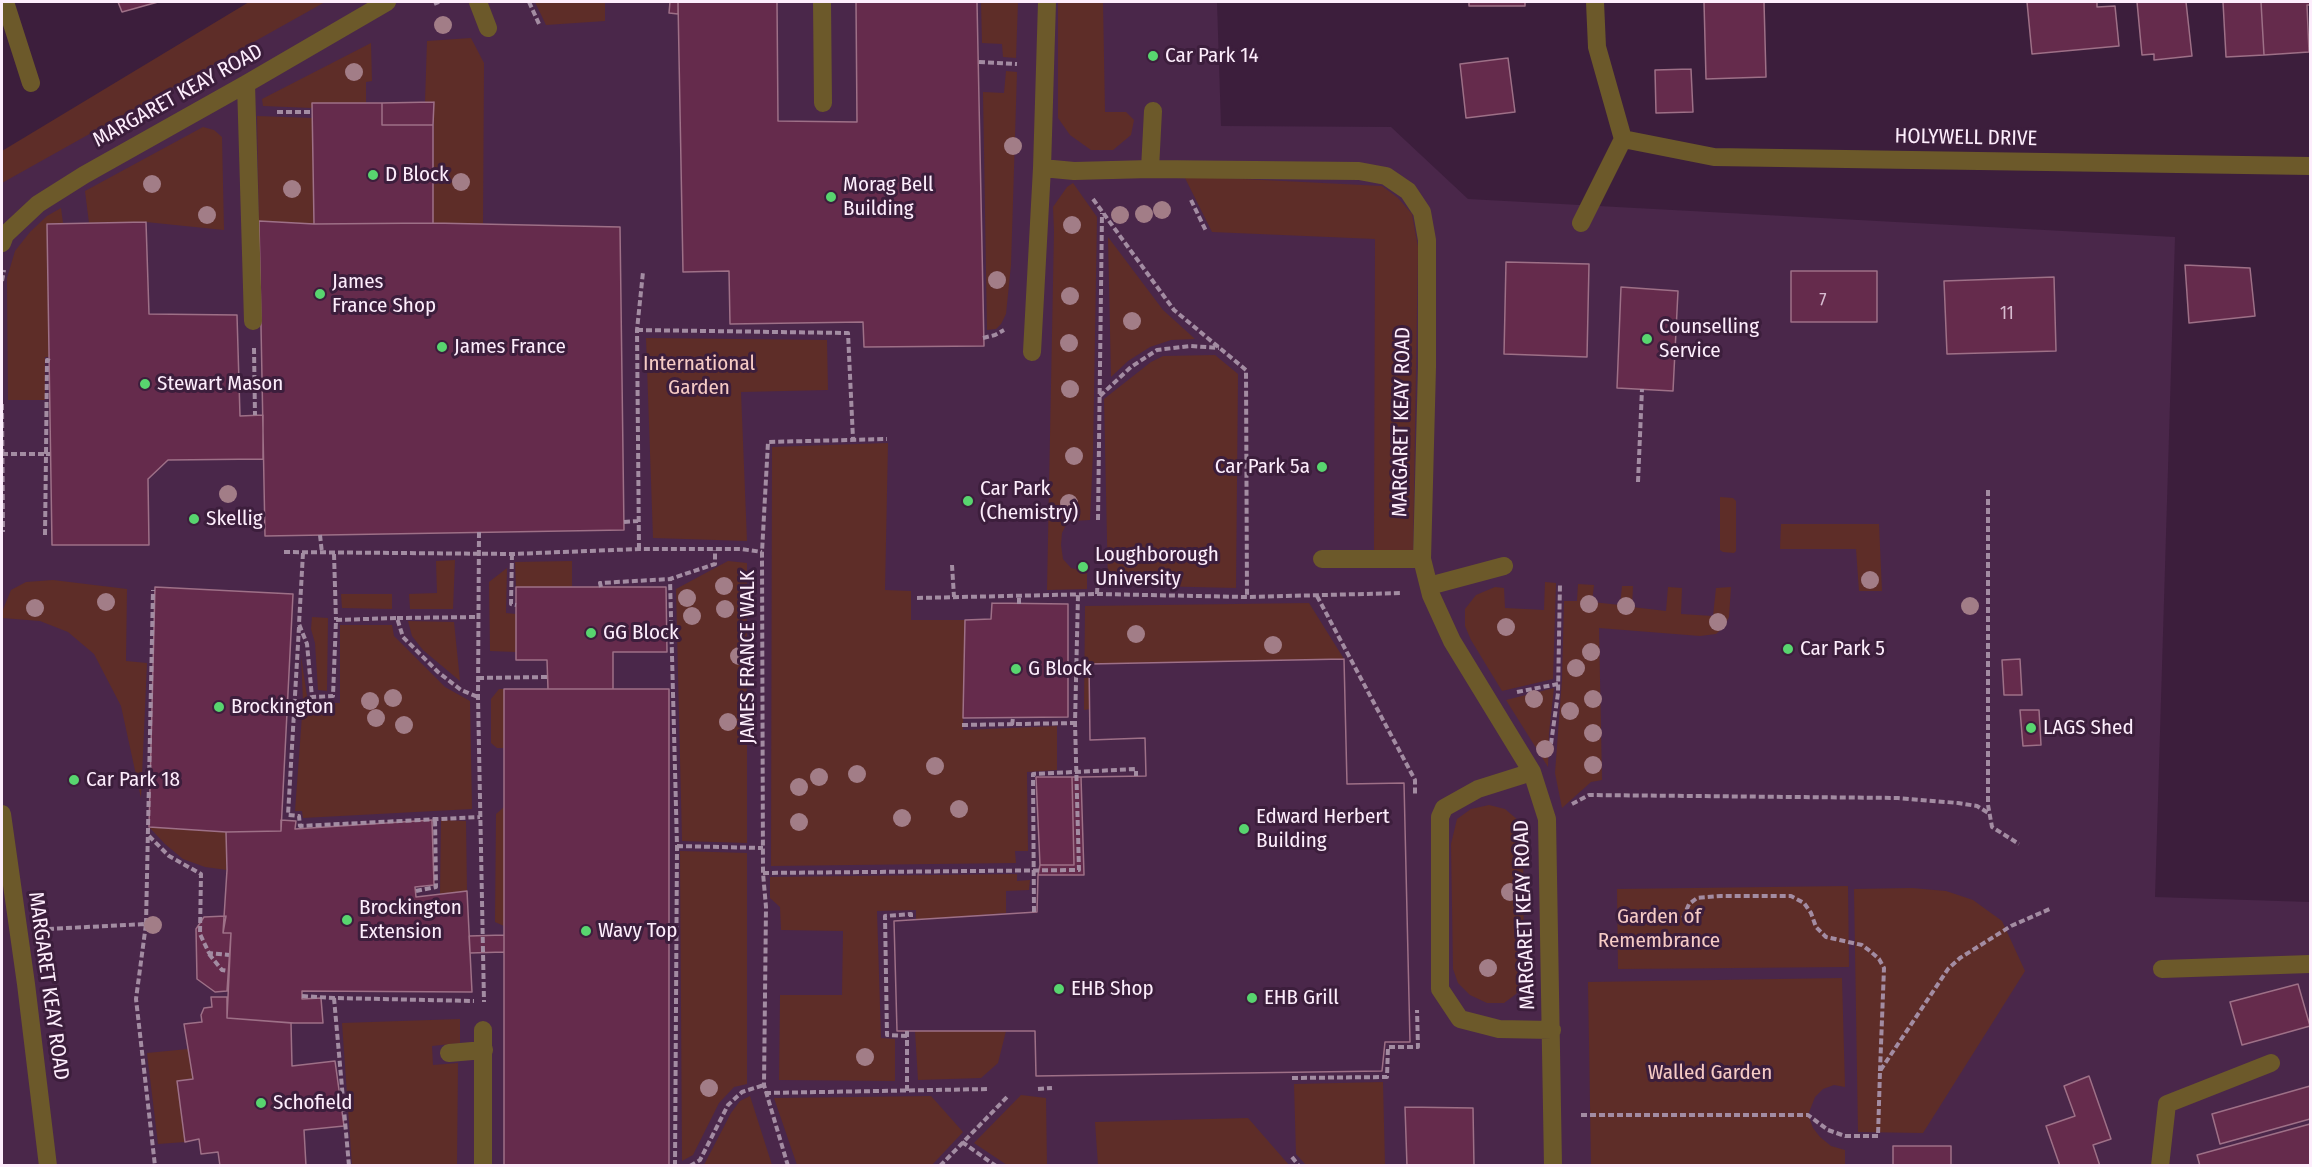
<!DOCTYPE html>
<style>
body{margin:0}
#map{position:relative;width:2312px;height:1167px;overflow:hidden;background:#3c1e3c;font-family:"Fira Sans Condensed",sans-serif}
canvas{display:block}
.frame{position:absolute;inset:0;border:3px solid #fdedfc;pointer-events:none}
</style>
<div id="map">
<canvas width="2312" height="1167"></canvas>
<div class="frame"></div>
</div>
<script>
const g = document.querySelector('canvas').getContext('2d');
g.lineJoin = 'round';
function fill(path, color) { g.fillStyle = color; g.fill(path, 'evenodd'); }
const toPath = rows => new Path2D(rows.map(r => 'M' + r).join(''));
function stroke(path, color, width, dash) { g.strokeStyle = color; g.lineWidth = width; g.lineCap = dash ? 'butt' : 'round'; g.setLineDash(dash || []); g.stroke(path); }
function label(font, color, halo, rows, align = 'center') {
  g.font = font + ' "Fira Sans Condensed",sans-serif'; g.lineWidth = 6; g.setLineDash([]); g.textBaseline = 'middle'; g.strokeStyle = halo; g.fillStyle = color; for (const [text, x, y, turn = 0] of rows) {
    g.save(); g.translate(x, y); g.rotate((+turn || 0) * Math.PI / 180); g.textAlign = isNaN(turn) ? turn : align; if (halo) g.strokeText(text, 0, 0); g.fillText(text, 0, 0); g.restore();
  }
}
fill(toPath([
 [265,2,1217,2,1221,126,1391,127,1468,199,2175,237,2155,897,2310,902,2310,1165,2,1165,2,152]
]), '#4a274a');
fill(toPath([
 [249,2,325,2,2,183,2,151],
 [535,2,605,2,605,21,546,25],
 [981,2,1018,2,1016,58,1003,57,1002,44,982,43],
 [1058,2,1103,2,1105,112,1126,112,1134,120,1131,135,1113,150,1091,150,1070,135,1058,118],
 [471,38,484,63,483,224,433,223,434,103,425,102,427,41],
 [371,43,372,81,366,82,366,103,313,103,312,108,263,106,262,99],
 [1006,71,1017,72,1011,265,1006,314,1001,324,996,329,987,330,983,92,1004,93],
 [257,116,313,118,314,224,259,221],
 [203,127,214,130,222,137,224,230,146,222,89,223,85,191],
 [1184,176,1382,186,1398,198,1412,214,1418,247,1413,551,1374,550,1375,239,1212,232],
 [1073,183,1097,217,1093,453,1090,520,1073,521,1066,525,1062,533,1061,545,1063,559,1071,568,1087,572,1087,589,1047,590,1054,231,1053,207,1067,187],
 [61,208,63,223,47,224,49,357,45,357,45,400,8,400,7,278,15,251,30,232,47,216],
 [1108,237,1163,310,1195,339,1171,340,1150,347,1128,361,1111,377],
 [646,338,827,340,828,390,741,392,747,541,653,538],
 [1215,355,1238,374,1236,588,1108,585,1104,399,1151,362,1163,356],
 [888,443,885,590,911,591,911,620,965,620,963,730,1057,726,1057,770,1027,772,1028,851,1015,851,1016,863,771,866,772,447],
 [1720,497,1733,498,1736,501,1736,551,1734,553,1723,552,1720,550],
 [1781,524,1879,524,1882,591,1859,591,1856,549,1780,549],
 [455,560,453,609,410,609,409,594,437,593,436,561],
 [572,561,572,587,516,587,515,562],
 [728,561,747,563,747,843,682,841,676,589],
 [507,568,506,613,516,614,516,652,490,651,489,582],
 [53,580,127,589,126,661,147,663,141,798,121,706,94,654,68,632,40,621,2,618,2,612,11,590,26,582],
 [1545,582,1556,583,1553,679,1502,691,1471,640,1465,626,1465,609,1476,595,1495,587,1504,588,1505,608,1544,610],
 [1578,584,1594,585,1592,602,1620,605,1622,586,1633,586,1632,607,1666,611,1668,587,1682,588,1681,614,1713,616,1716,588,1731,587,1729,617,1724,627,1716,634,1700,636,1599,628,1602,780,1591,782,1562,808,1555,773,1562,679,1564,601,1577,601],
 [341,594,392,594,392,609,342,608],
 [1309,603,1344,659,1089,664,1090,709,1084,710,1085,606],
 [312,617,328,618,327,691,318,690,315,643,311,629],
 [408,621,454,622,460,681,423,650,412,636],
 [340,625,392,625,394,636,445,687,470,701,472,809,303,818,302,811,295,811,303,702,301,656,308,703,340,703],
 [1554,688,1549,733,1548,767,1506,700],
 [499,689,504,689,504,748,497,748,491,743,491,699],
 [1489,805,1505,809,1519,821,1523,843,1524,976,1521,985,1516,994,1504,1003,1487,1003,1470,995,1458,983,1453,969,1451,844,1457,819,1471,809],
 [504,807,504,926,495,922,496,814],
 [441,820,466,821,467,891,440,895],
 [149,827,226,832,227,870,205,867,183,859,165,844],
 [680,851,747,853,747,1084,734,1087,719,1103,693,1155,682,1161],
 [1017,874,1017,881,1030,880,1029,890,1006,891,1006,913,916,920,916,910,877,911,881,1038,895,1039,895,1081,779,1080,780,995,842,995,843,931,781,930,780,907,770,898,770,877],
 [1848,886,1849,967,1618,969,1617,889],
 [1912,888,1946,891,1973,900,2002,921,2025,971,1923,1133,1858,1132,1854,889],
 [1842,978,1845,1087,1834,1085,1823,1089,1815,1097,1808,1115,1813,1128,1820,1137,1831,1146,1845,1150,1845,1165,1591,1165,1588,982],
 [460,1019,460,1043,432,1046,433,1065,458,1063,457,1165,352,1165,342,1023],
 [915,1031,1006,1031,998,1063,981,1078,918,1080],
 [188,1049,193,1079,177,1081,185,1142,158,1144,147,1053],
 [1383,1082,1385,1165,1306,1165,1296,1154,1294,1084],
 [1021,1095,1046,1098,1047,1165,1007,1165,974,1143],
 [750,1096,772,1165,704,1165,731,1113,740,1101],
 [931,1096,963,1132,931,1166,797,1165,774,1098],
 [1248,1118,1289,1165,1098,1165,1095,1122]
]), '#5e2d28');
const building = toPath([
 [118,2,158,2,122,12,118,2],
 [670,2,678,2,678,14,669,13,670,2],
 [678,2,777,2,778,121,857,122,856,2,977,2,984,346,864,347,863,322,730,324,729,271,683,272,678,2],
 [1469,2,1525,2,1525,6,1469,6,1469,2],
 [1704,2,1764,2,1766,77,1706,79,1704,2],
 [2027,2,2097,2,2097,7,2115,6,2119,46,2032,54,2027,2],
 [2137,2,2186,2,2192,56,2154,60,2154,54,2142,55,2137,2],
 [2223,2,2261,2,2264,55,2226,57,2223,2],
 [2261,2,2310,2,2310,5,2307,5,2309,52,2264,55,2261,2],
 [1508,58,1515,112,1466,118,1460,64,1508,58],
 [1691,69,1693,112,1656,113,1655,70,1691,69],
 [434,102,433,125,382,125,382,103,434,102],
 [312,103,382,103,382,125,433,125,433,223,314,224,312,103],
 [259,221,314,224,433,223,620,227,624,530,265,536,259,221],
 [146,222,149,314,237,315,240,416,263,415,263,459,168,460,148,479,149,545,52,545,47,224,146,222],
 [1506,262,1589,264,1587,357,1504,354,1506,262],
 [2185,265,2250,268,2255,316,2189,323,2185,265],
 [1791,271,1877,271,1877,322,1791,322,1791,271],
 [2054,277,2056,351,1947,354,1944,281,2054,277],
 [1621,287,1678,291,1673,391,1617,388,1621,287],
 [155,587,293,594,281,831,226,832,149,827,155,587],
 [516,587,666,587,667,652,613,652,613,689,548,689,547,660,516,660,516,587],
 [992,603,1068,604,1068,717,963,718,965,620,991,619,992,603],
 [1344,659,1347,784,1404,783,1410,1042,1385,1042,1382,1071,1036,1076,1035,1031,897,1031,894,921,1037,912,1038,875,1084,875,1081,777,1146,776,1145,738,1090,740,1089,664,1344,659],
 [1344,659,1347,784,1404,783,1410,1042,1385,1042,1382,1071,1036,1076,1035,1031,897,1031,894,921,1037,912,1038,875,1084,875,1081,777,1146,776,1145,738,1090,740,1089,664,1344,659],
 [2020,659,2022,695,2004,695,2002,660,2020,659],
 [504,689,669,689,669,1166,504,1166,504,689],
 [2020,710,2039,710,2041,745,2023,746,2020,710],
 [1036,777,1072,777,1074,865,1040,865,1036,777],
 [1072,777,1081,777,1084,875,1038,875,1040,865,1074,865,1072,777],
 [281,820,296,821,295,829,432,820,434,885,415,887,416,897,467,891,472,992,302,991,302,999,321,998,323,1023,294,1023,227,1018,231,933,223,933,227,870,226,832,281,831,281,820],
 [226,916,223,933,231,933,227,991,215,992,197,979,196,929,204,917,226,916],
 [504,935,504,952,470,953,469,936,504,935],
 [2298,984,2310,1026,2242,1045,2230,1002,2298,984],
 [211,997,227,997,227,1018,291,1023,292,1066,335,1061,344,1126,304,1130,306,1166,220,1166,218,1152,201,1154,199,1139,185,1142,177,1081,193,1079,184,1024,202,1022,201,1015,204,1008,212,1007,211,997],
 [2089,1076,2111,1139,2093,1145,2100,1166,2060,1166,2046,1126,2075,1116,2064,1086,2089,1076],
 [2310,1086,2310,1119,2220,1144,2212,1114,2310,1086],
 [1405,1107,1473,1108,1474,1166,1407,1166,1405,1107],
 [2310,1124,2310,1166,2200,1166,2197,1155,2310,1124],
 [1893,1146,1951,1146,1951,1166,1893,1166,1893,1146]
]);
fill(building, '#652b4c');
stroke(building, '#9e7087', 1.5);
stroke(toPath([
 [529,2,540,26],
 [434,4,439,2],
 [979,62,1017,64],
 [277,112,312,112],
 [1093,199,1174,310,1246,370,1247,597],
 [1191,200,1206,231],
 [2,281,4,270],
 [637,330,848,333,853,439],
 [983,338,995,335,1004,330],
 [254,348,255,415],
 [1100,396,1131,367,1157,350,1190,346,1219,348],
 [2,404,3,532],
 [2,454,46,454,47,360,50,361],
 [1638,482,1642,389],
 [1988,490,1988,805,1992,827,2019,844],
 [1098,520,1102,213],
 [624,522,638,521],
 [479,532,478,697,484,1002],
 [45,535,46,454,50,454],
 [320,535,322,553],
 [639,549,637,330,643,272],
 [284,552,512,554,639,549,741,549,762,552],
 [303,553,299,624,307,644,312,697,333,696,336,620,397,618,403,637,438,672,461,690,478,697],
 [334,554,336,620],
 [512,554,511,604,516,605],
 [952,565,954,597],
 [601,587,600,583,670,579],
 [1097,594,1098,572],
 [1317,596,1415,780,1415,796],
 [917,598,1097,594,1247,597,1402,593],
 [1019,604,1019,596],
 [397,618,479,617],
 [299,627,288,815,299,816,300,826,480,817],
 [478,678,547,677],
 [1517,692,1558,684],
 [962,725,1075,723],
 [1012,725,1013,718],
 [1551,744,1558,693,1560,583],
 [1572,804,1589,795,1898,798,1958,803,1977,806,1990,814],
 [149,836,169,856,201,874,200,934,209,953,229,955],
 [677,846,763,848],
 [763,873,1079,870,1075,723,1078,595],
 [416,891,436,887,435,817],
 [1034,912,1033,774,1136,769,1136,776],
 [1683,918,1689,904,1697,898,1721,896,1791,896,1804,903,1811,913,1816,927,1826,937,1862,945,1870,951,1879,959,1884,968,1880,1071],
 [146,924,153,590],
 [48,929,146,924,136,999,155,1166],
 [209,954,222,970,228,971],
 [302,996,334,998,474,1001],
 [334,998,349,1166],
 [907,1031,907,1091],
 [907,1036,887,1035,885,916,911,914,911,920],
 [1292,1078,1387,1077,1388,1047,1418,1047,1417,1010],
 [1038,1089,1052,1088],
 [765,1093,990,1089],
 [1581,1115,1808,1115,1828,1130,1845,1136,1878,1136,1880,1071,1948,969,1960,958,2011,926,2052,908],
 [962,1142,996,1166],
 [1292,1157,1299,1166],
 [675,1166,677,846,670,579,715,564,715,550],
 [690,1166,700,1160,728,1105,742,1092,764,1085],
 [788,1166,764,1085,766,907,763,873,762,552,768,442,887,439],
 [940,1166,1009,1095]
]), '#a38ca2', 4, [6, 3]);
stroke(toPath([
 [5,2,31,83],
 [478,2,488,28],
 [822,2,823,103],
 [1047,2,1042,168,1074,171,1150,169,1359,171,1386,176,1408,191,1422,212,1427,240,1427,367,1422,559,1431,595,1452,641,1532,772,1547,819,1553,1166],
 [246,84,253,321],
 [1623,139,1714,157,2310,166],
 [1150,169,1153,111],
 [1581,223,1623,139,1597,47,1595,2],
 [2,243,5,235,38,204,84,175,246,84,387,2],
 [1032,352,1042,168],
 [1322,559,1422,559],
 [1429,586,1504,566],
 [1532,772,1478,789,1444,808,1440,817,1440,989,1460,1019,1499,1029,1552,1030],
 [2,814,26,984,48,1166],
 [2162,969,2310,964],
 [449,1053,484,1050],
 [483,1166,483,1030],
 [2160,1166,2167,1104,2271,1063]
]), '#6c592a', 18);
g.fillStyle = '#a27d87';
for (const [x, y] of [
 [443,25],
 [354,72],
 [1013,146],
 [461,182],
 [152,184],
 [292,189],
 [1162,210],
 [1144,214],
 [207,215],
 [1120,215],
 [1072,225],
 [997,280],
 [1070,296],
 [1132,321],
 [1069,343],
 [1070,389],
 [1074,456],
 [228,494],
 [1069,503],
 [1870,580],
 [724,586],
 [687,598],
 [106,602],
 [1589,604],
 [1626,606],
 [1970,606],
 [35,608],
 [725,609],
 [692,616],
 [1718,622],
 [1506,627],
 [1136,634],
 [1273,645],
 [1591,652],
 [739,656],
 [1576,668],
 [393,698],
 [1534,699],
 [1593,699],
 [370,701],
 [1570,711],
 [376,718],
 [728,722],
 [404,725],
 [1593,733],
 [1545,749],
 [1593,765],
 [935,766],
 [857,774],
 [819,777],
 [799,787],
 [959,809],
 [902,818],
 [799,822],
 [1510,892],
 [153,925],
 [1488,968],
 [865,1057],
 [709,1088]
]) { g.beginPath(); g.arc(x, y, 9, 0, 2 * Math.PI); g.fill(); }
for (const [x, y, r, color] of [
 [1153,56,6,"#58d56f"],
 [373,175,6,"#58d56f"],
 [831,197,6,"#58d56f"],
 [320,294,6,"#58d56f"],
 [1647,339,6,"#58d56f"],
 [442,347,6,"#58d56f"],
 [145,384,6,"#58d56f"],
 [1322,467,6,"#58d56f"],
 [968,501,6,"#58d56f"],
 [194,519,6,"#58d56f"],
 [1083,567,6,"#58d56f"],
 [591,633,6,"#58d56f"],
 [1788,649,6,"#58d56f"],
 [1016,669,6,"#58d56f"],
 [219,707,6,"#58d56f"],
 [2031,728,6,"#58d56f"],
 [74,780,6,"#58d56f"],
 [1244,829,6,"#58d56f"],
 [347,920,6,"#58d56f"],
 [586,931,6,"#58d56f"],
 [1059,989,6,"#58d56f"],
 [1252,998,6,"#58d56f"],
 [261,1103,6,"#58d56f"]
]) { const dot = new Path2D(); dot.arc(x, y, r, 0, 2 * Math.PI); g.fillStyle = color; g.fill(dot); stroke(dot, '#3c1e3c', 2); }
label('18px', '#d7bcd0', null, [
 ["7",1823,301],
 ["11",2007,314]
]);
label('21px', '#fdedfc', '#3c1e3c', [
 ["Car Park 14",1165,56],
 ["D Block",385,175],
 ["Morag Bell",843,185],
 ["Building",843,209],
 ["James",332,282],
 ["France Shop",332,306],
 ["Counselling",1659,327],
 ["Service",1659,351],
 ["James France",454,347],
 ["Stewart Mason",157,384],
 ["Car Park 5a",1310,467,"right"],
 ["Car Park",980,489],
 ["(Chemistry)",980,513],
 ["Skellig",206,519],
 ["Loughborough",1095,555],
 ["University",1095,579],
 ["GG Block",603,633],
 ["Car Park 5",1800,649],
 ["G Block",1028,669],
 ["Brockington",231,707],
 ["LAGS Shed",2043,728],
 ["Car Park 18",86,780],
 ["Edward Herbert",1256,817],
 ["Building",1256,841],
 ["Brockington",359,908],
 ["Extension",359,932],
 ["Wavy Top",598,931],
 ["EHB Shop",1071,989],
 ["EHB Grill",1264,998],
 ["Schofield",273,1103]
], 'left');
label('21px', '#fdedfc', '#3c1e3c', [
 ["MARGARET KEAY ROAD",178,96,-29],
 ["HOLYWELL DRIVE",1966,138,1],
 ["MARGARET KEAY ROAD",1402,422,-89],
 ["JAMES FRANCE WALK",748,657,-90],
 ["MARGARET KEAY ROAD",1525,915,-92],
 ["MARGARET KEAY ROAD",48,986,82]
]);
label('21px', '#f6cbc5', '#3c1e3c', [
 ["International",699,364],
 ["Garden",699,388],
 ["Garden of",1659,917],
 ["Remembrance",1659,941],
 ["Walled Garden",1710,1073]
]);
</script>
